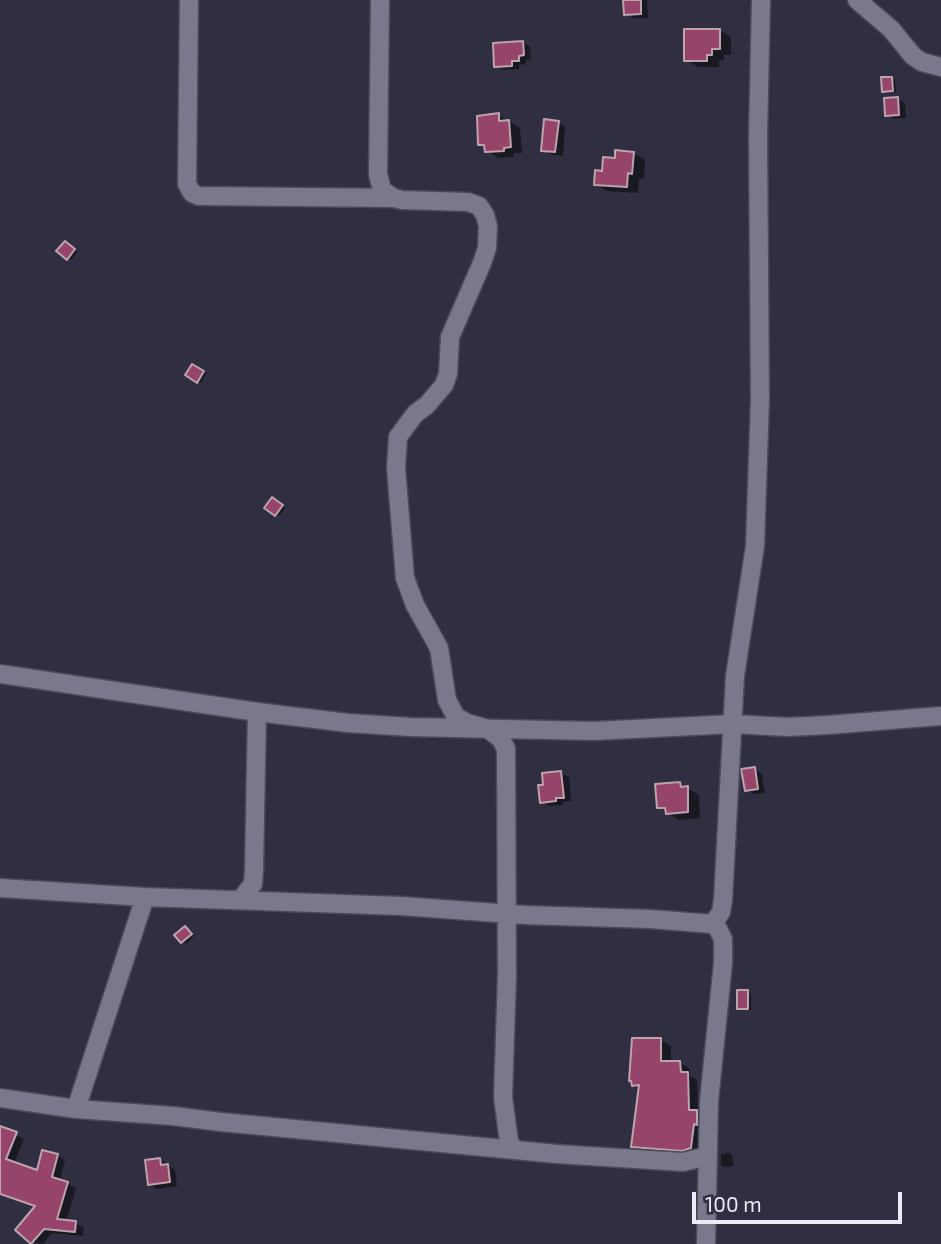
<!DOCTYPE html>
<style>
body{margin:0}
#map{position:relative;width:941px;height:1244px;overflow:hidden;background:#302f41;font-family:"Exo 2",sans-serif}
canvas{display:block}
.scale{position:absolute;left:692px;top:1192px;width:210px;height:32px;box-sizing:border-box;border:4px solid #ebeaf6;border-top:0;padding-left:9px;font-size:21px;line-height:24px;white-space:nowrap;color:#ebeaf6;-webkit-text-stroke:5px #302f41;paint-order:stroke}
</style>
<div id="map">
<canvas width="941" height="1244"></canvas>
<div class="scale">100 m</div>
</div>
<script>
const g = document.querySelector('canvas').getContext('2d');
g.lineJoin = 'round';
function fill(path, color) { g.fillStyle = color; g.fill(path, 'evenodd'); }
const toPath = rows => new Path2D(rows.map(r => 'M' + r).join(''));
function stroke(path, color, width, dash) { g.strokeStyle = color; g.lineWidth = width; g.lineCap = dash ? 'butt' : 'round'; g.setLineDash(dash || []); g.stroke(path); }
fill(toPath([
 [625,0,647,0,648,18,633,18,625,14],
 [719,30,731,37,731,55,724,55,724,60,719,61,719,67,698,67,686,60],
 [523,42,530,47,531,59,526,60,526,64,519,65,519,69,504,70,496,66],
 [892,78,895,80,896,92,887,93,883,91],
 [897,99,905,103,906,118,894,119,887,115],
 [499,115,520,128,522,153,514,153,514,157,498,158,480,144],
 [558,122,565,127,563,156,550,154,543,150],
 [634,153,645,160,644,179,639,179,638,193,607,191,595,184,616,159],
 [68,245,77,252,71,260,68,258],
 [193,366,206,374,201,383,187,375],
 [273,499,285,508,279,516,267,508],
 [755,769,762,774,765,793,754,794,746,790],
 [561,773,569,777,571,801,563,802,563,805,549,806,542,802,545,786],
 [680,784,699,795,700,818,679,820,659,807],
 [185,928,194,936,186,944,177,936],
 [748,992,751,994,751,1010,742,1010,739,1008],
 [660,1040,671,1046,671,1063,680,1063,690,1069,690,1076,697,1080,698,1113,707,1118,701,1154,693,1155,643,1152,632,1146,640,1088,634,1084],
 [0,1129,24,1139,14,1164,39,1173,57,1155,65,1160,60,1181,76,1188,66,1222,75,1223,84,1228,83,1236,52,1233,43,1244,32,1242,36,1207,0,1195],
 [729,1153,732,1155,734,1166,724,1167,721,1165,721,1154],
 [160,1159,175,1170,177,1186,157,1189,150,1184]
]), '#0007');
const building = toPath([
 [623,0,641,0,641,14,624,15,623,0],
 [684,29,720,29,720,49,712,49,712,55,707,55,707,61,684,61,684,29],
 [523,41,524,55,519,56,519,61,512,61,512,66,494,67,493,43,523,41],
 [881,77,892,77,893,91,882,92,881,77],
 [898,97,899,115,885,116,884,98,898,97],
 [499,113,499,121,509,120,511,147,504,148,504,151,485,152,484,145,478,145,477,116,499,113],
 [544,119,559,121,555,152,541,151,544,119],
 [615,150,634,152,632,174,628,173,627,187,594,185,595,170,602,171,603,157,615,158,615,150],
 [65,241,75,249,67,260,56,251,65,241],
 [192,364,204,371,197,383,185,375,192,364],
 [272,497,283,505,275,516,264,508,272,497],
 [755,767,758,789,745,791,741,769,755,767],
 [561,771,564,798,556,798,556,801,540,803,538,785,543,785,542,773,561,771],
 [680,782,681,787,688,786,688,812,666,814,665,808,657,808,655,784,680,782],
 [185,926,192,934,181,943,174,935,185,926],
 [737,990,748,990,748,1009,737,1009,737,990],
 [632,1038,661,1038,661,1061,680,1061,681,1072,688,1072,689,1110,697,1110,697,1125,694,1124,691,1148,682,1151,631,1147,639,1085,632,1086,631,1081,629,1081,632,1038],
 [0,1126,17,1132,6,1159,37,1170,42,1150,58,1154,52,1177,68,1182,57,1219,76,1221,75,1232,44,1229,31,1244,15,1230,35,1206,0,1194,0,1126],
 [160,1158,161,1165,168,1164,170,1182,148,1185,145,1160,160,1158]
]);
fill(building, '#96446a');
stroke(building, '#bca3ac', 2);
const minor = toPath([
 [189,0,187,184,192,193,199,196,394,198],
 [380,0,378,174,382,190,394,198,402,200,468,202,479,206,485,215,488,226,487,248,482,263,450,337,448,374,444,385,427,405,415,414,398,437,396,468,405,578,415,605,439,648,447,700,456,717,467,723,488,729,501,739,506,749,507,975,503,1097,509,1142,515,1150,557,1154,683,1162,708,1156],
 [857,0,891,29,913,56,922,62,941,67],
 [0,674,257,712,348,723,410,727,594,731,733,724,787,727,828,725,941,716],
 [0,888,145,897,401,906,525,915,650,919,713,924,718,929,723,939,723,963,709,1101,706,1244],
 [241,899,253,884,254,870,257,712],
 [713,924,721,912,723,900,735,676,755,546,760,399,758,136,761,0],
 [0,1098,76,1109,173,1116,221,1122,515,1150],
 [76,1109,145,897]
]);
stroke(minor, '#4b4a59', 21);
stroke(minor, '#79788d', 18);
</script>
